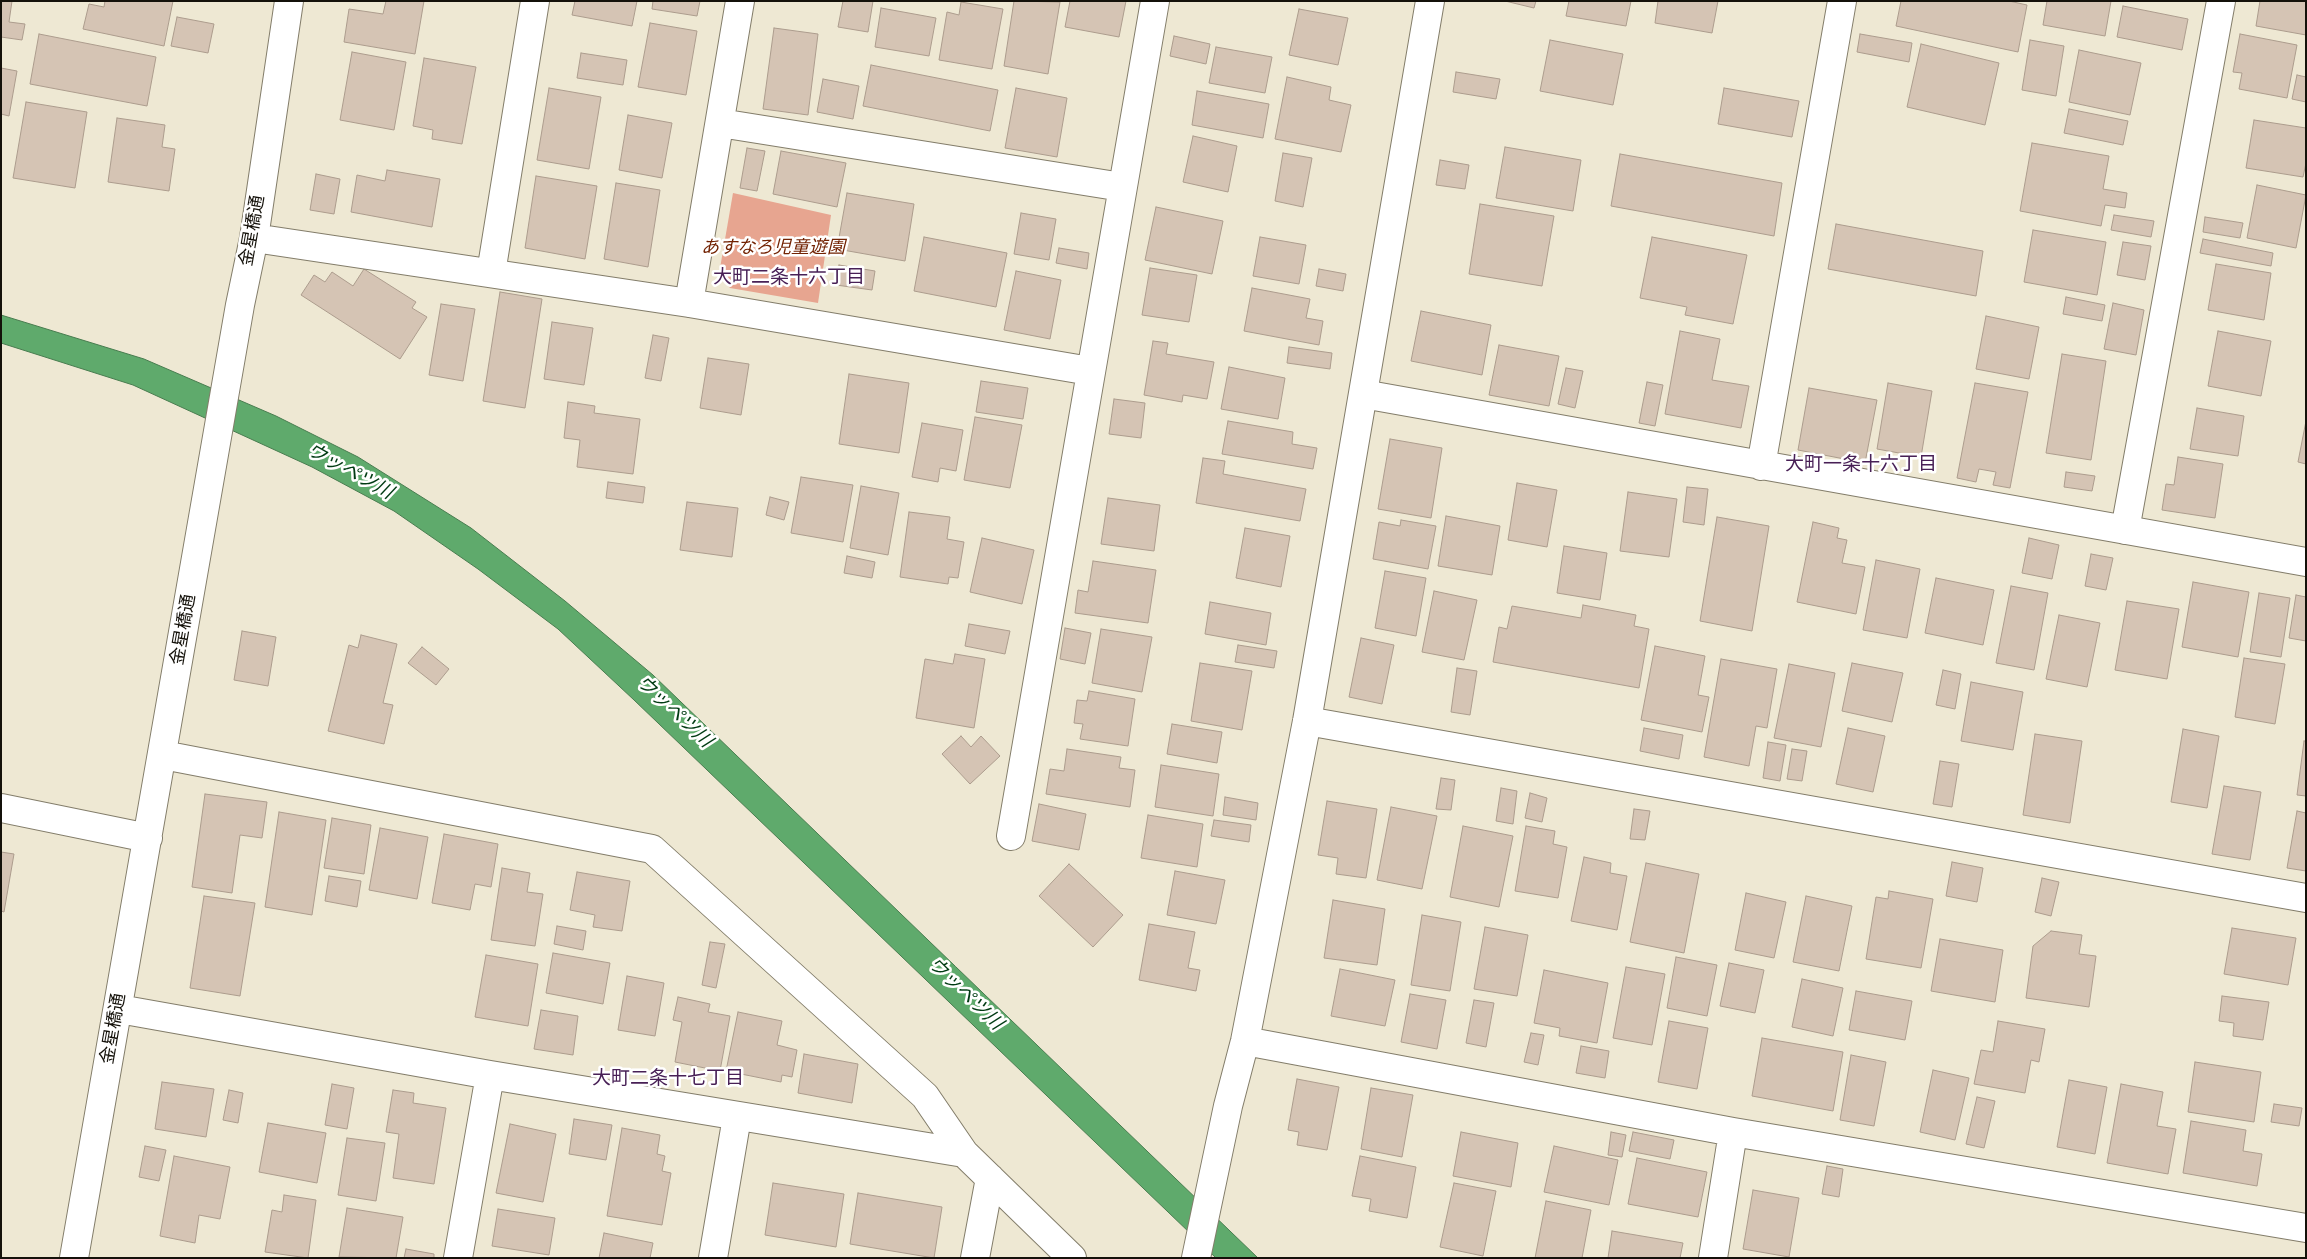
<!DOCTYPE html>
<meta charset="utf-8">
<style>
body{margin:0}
#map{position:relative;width:2307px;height:1259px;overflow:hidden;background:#eee8d3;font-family:Spectral,serif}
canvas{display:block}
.frame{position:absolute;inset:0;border:2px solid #14110a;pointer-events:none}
</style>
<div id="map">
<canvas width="2307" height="1259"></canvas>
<div class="frame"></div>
</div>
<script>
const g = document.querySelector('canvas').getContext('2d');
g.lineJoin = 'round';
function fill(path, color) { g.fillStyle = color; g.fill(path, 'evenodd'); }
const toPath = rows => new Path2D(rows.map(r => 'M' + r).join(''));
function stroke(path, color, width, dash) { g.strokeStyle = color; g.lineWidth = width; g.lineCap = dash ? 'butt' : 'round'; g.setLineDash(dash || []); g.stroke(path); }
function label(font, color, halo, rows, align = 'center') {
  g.font = font + ' Spectral,"Noto Sans JP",serif'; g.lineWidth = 5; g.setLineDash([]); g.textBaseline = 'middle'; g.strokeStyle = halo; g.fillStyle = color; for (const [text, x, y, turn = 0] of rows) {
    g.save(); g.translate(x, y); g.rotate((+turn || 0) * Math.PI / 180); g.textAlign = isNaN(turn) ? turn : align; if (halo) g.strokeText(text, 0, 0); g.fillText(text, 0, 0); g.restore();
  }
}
fill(toPath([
 [733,193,831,215,818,303,730,288,719,274]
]), '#e7a590');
const water = toPath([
 [1,315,144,359,276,416,358,457,471,528,565,601,653,675,1258,1258,1216,1258,634,700,558,629,478,569,394,511,312,467,133,385,1,343,1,315]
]);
fill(water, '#5faa6c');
stroke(water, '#487c4f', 1);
const building = toPath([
 [1,1,12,1,9,22,25,24,22,40,1,37,1,1],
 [105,1,173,1,164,46,83,29,89,4,104,7,105,1],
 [386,1,424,1,415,54,344,42,349,9,383,14,386,1],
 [575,1,637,1,632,26,572,15,575,1],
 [653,1,700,1,697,16,652,9,653,1],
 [843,1,873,1,868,32,838,27,843,1],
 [1014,1,1060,2,1048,74,1004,66,1014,1],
 [1070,1,1126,1,1119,37,1065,27,1070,1],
 [1505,1,1536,1,1534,8,1505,1],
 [1569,1,1631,1,1626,26,1566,16,1569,1],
 [1658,1,1718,1,1712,33,1655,23,1658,1],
 [1901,1,2009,1,2027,5,2018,52,1896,26,1901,1],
 [2047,1,2111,1,2105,36,2043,25,2047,1],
 [2260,1,2306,1,2306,35,2256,26,2260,1],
 [961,2,1003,9,992,69,939,60,947,12,959,15,961,2],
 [2123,6,2188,19,2182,50,2117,37,2123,6],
 [881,8,936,18,929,56,875,47,881,8],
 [1299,9,1348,18,1338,65,1289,55,1299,9],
 [177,17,214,24,208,53,171,46,177,17],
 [650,23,697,31,686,95,638,87,650,23],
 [774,28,818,34,808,115,763,109,774,28],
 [39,34,156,57,147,106,30,84,39,34],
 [1860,34,1912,43,1909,62,1857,52,1860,34],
 [2240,34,2297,45,2287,98,2239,89,2242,73,2233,72,2240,34],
 [1174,36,1210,44,1206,64,1170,56,1174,36],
 [1550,40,1623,54,1613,105,1540,91,1550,40],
 [2030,40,2064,46,2056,96,2022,90,2030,40],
 [1921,44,1999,63,1985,125,1907,107,1921,44],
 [1216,47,1272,57,1265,93,1209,83,1216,47],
 [2079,50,2141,63,2130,115,2069,102,2079,50],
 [352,52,406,62,394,130,340,120,352,52],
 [581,53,627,60,623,85,577,78,581,53],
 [424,58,476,67,462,144,432,139,433,130,413,126,424,58],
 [871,65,998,90,990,131,863,106,871,65],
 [1,68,17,71,9,116,1,114,1,68],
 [1456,72,1500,79,1496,99,1453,92,1456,72],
 [2297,75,2306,77,2306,102,2292,99,2297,75],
 [1287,77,1331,87,1329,100,1351,105,1341,152,1275,139,1287,77],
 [823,79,859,86,853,119,817,112,823,79],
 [549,88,601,97,589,169,537,160,549,88],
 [1016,88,1067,98,1057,157,1005,148,1016,88],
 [1724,88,1799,101,1792,137,1718,124,1724,88],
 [1197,91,1269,104,1263,138,1192,125,1197,91],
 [26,102,87,112,75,188,13,178,26,102],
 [2069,109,2128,121,2123,145,2064,133,2069,109],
 [628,115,672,123,662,178,619,170,628,115],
 [117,118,165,125,162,147,175,149,169,191,108,182,117,118],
 [2254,120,2306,128,2306,163,2303,177,2246,168,2254,120],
 [1193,136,1237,146,1228,192,1183,182,1193,136],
 [2032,143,2109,156,2103,189,2127,193,2125,208,2105,205,2101,226,2020,211,2032,143],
 [1505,147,1581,160,1573,211,1496,198,1505,147],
 [747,148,765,151,757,191,740,188,747,148],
 [781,151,846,163,837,207,773,194,781,151],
 [1283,153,1312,158,1303,207,1275,201,1283,153],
 [1620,154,1782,183,1774,236,1611,206,1620,154],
 [1440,160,1469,165,1465,189,1436,185,1440,160],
 [387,170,440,179,432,227,351,212,357,175,385,181,387,170],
 [316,174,340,179,334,214,310,210,316,174],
 [536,176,597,186,585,259,525,248,536,176],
 [616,183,660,190,648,267,604,259,616,183],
 [2257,185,2306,195,2296,248,2247,238,2257,185],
 [847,193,914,204,905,261,837,249,847,193],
 [1480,204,1554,216,1542,286,1469,274,1480,204],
 [1156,207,1223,221,1212,274,1145,260,1156,207],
 [1021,213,1056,219,1049,260,1014,254,1021,213],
 [2114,215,2154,221,2151,237,2111,230,2114,215],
 [2205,217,2243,223,2240,238,2203,232,2205,217],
 [1836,224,1983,251,1976,296,1828,269,1836,224],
 [2033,230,2106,242,2097,295,2024,282,2033,230],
 [924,237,1007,253,996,307,914,291,924,237],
 [1260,237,1306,245,1299,284,1253,276,1260,237],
 [1652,237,1747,255,1733,324,1685,315,1687,307,1640,298,1652,237],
 [2203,239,2273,253,2271,266,2200,253,2203,239],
 [2123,242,2151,246,2145,280,2117,275,2123,242],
 [1059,248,1089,253,1087,269,1056,263,1059,248],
 [2216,264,2271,273,2264,320,2208,310,2216,264],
 [839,265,875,271,872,290,836,285,839,265],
 [1150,268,1197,275,1189,322,1142,315,1150,268],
 [364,269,416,302,412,308,427,317,400,359,301,295,314,275,325,282,332,272,353,286,364,269],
 [1319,269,1346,274,1343,291,1316,286,1319,269],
 [1016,271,1061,280,1050,339,1004,330,1016,271],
 [1252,288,1310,299,1306,318,1323,321,1319,345,1244,331,1252,288],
 [500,292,542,299,525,408,483,401,500,292],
 [2066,297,2105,305,2102,321,2063,314,2066,297],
 [2113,303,2144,310,2136,355,2104,349,2113,303],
 [441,304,475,309,463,381,429,375,441,304],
 [1421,311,1491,325,1482,375,1411,361,1421,311],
 [1986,316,2039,327,2029,379,1976,369,1986,316],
 [552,322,593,328,584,385,544,379,552,322],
 [1680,331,1720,339,1712,380,1749,386,1741,428,1665,414,1680,331],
 [2218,331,2271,341,2261,396,2208,386,2218,331],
 [653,335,669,338,661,381,645,378,653,335],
 [1153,341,1168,343,1166,354,1214,362,1207,399,1183,395,1182,402,1144,395,1153,341],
 [1499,345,1559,356,1549,406,1489,395,1499,345],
 [1289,347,1332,353,1330,369,1287,363,1289,347],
 [2062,354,2106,361,2091,460,2046,453,2062,354],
 [708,358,749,364,741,415,700,408,708,358],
 [1229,367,1285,378,1278,419,1221,409,1229,367],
 [1566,368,1583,371,1575,408,1558,404,1566,368],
 [849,374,909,383,899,453,839,444,849,374],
 [981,381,1028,388,1023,419,976,412,981,381],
 [1647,382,1663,385,1655,426,1639,423,1647,382],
 [1888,383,1932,391,1921,457,1877,449,1888,383],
 [1975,383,2028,392,2010,488,1993,485,1996,472,1979,469,1976,482,1957,478,1975,383],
 [1809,388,1877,400,1865,463,1798,450,1809,388],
 [1114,399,1145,403,1141,438,1109,434,1114,399],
 [568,402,595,406,594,413,640,419,633,474,577,467,580,440,564,438,568,402],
 [2197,408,2244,416,2238,456,2190,449,2197,408],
 [975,417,1022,425,1010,488,964,480,975,417],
 [1228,421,1293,432,1292,444,1317,448,1313,469,1222,454,1228,421],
 [2306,421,2306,464,2298,462,2306,421],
 [922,423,963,430,956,471,940,468,938,482,912,477,922,423],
 [1390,439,1442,448,1431,518,1378,509,1390,439],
 [2178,457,2223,464,2215,518,2162,510,2166,484,2174,485,2178,457],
 [1203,458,1225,461,1223,474,1306,489,1300,521,1196,503,1203,458],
 [2066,472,2095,476,2092,491,2064,487,2066,472],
 [801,477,853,485,843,542,791,533,801,477],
 [608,482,645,487,643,503,606,498,608,482],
 [1517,483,1557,490,1547,547,1508,540,1517,483],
 [861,486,899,493,888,555,850,548,861,486],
 [1687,487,1708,489,1704,525,1683,522,1687,487],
 [1628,492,1677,499,1669,557,1620,551,1628,492],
 [770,497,789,502,784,520,766,515,770,497],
 [1108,498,1160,505,1154,551,1101,544,1108,498],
 [687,502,738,508,732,557,680,550,687,502],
 [909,512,950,517,947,539,964,542,958,578,949,577,948,584,900,577,909,512],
 [1446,516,1500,526,1492,575,1438,566,1446,516],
 [1717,517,1769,526,1752,631,1700,621,1717,517],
 [1401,520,1436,526,1428,569,1373,559,1379,522,1400,526,1401,520],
 [1813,522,1839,528,1837,538,1847,540,1842,563,1865,567,1856,614,1797,602,1813,522],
 [1245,528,1290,536,1281,587,1236,578,1245,528],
 [982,538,1034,550,1022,604,970,592,982,538],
 [2029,538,2059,545,2052,579,2022,573,2029,538],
 [1564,546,1607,553,1600,600,1557,593,1564,546],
 [2091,554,2113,558,2106,590,2085,586,2091,554],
 [847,556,875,562,872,578,844,573,847,556],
 [1876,560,1920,569,1907,638,1863,630,1876,560],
 [1093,561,1156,570,1148,623,1075,613,1078,590,1088,592,1093,561],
 [1385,571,1426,578,1416,636,1375,628,1385,571],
 [1936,578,1994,590,1983,645,1925,633,1936,578],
 [2193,582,2249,592,2238,657,2182,647,2193,582],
 [2011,586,2048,593,2034,670,1996,663,2011,586],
 [1434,591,1477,600,1464,660,1422,652,1434,591],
 [2259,593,2290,598,2281,657,2250,652,2259,593],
 [2296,595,2306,597,2306,641,2289,638,2296,595],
 [2127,601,2179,609,2167,679,2115,670,2127,601],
 [1210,602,1271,613,1266,645,1205,634,1210,602],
 [1583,605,1636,615,1634,626,1649,629,1639,688,1493,662,1499,627,1507,629,1512,606,1581,618,1583,605],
 [2059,615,2100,623,2087,687,2046,679,2059,615],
 [969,624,1010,631,1005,654,965,646,969,624],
 [1065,628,1091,633,1085,664,1060,659,1065,628],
 [1101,629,1152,637,1142,692,1092,683,1101,629],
 [242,631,276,637,268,686,234,680,242,631],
 [361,635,397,644,383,703,393,705,384,744,328,731,349,645,358,648,361,635],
 [1361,638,1394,645,1382,704,1349,697,1361,638],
 [1238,645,1277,651,1274,668,1235,662,1238,645],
 [1655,646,1705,656,1698,695,1709,697,1702,732,1641,720,1655,646],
 [422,647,449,669,436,685,408,663,422,647],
 [955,654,985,659,974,728,916,718,925,659,953,664,955,654],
 [2244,658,2285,664,2275,724,2235,717,2244,658],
 [1721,659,1777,669,1767,728,1756,726,1749,766,1704,757,1721,659],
 [1200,663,1252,671,1242,730,1191,721,1200,663],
 [1852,663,1903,673,1892,722,1842,711,1852,663],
 [1789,664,1835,673,1821,747,1774,738,1789,664],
 [1457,668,1477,671,1470,715,1451,712,1457,668],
 [1943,670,1961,674,1955,709,1936,705,1943,670],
 [1971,682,2023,692,2013,750,1961,741,1971,682],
 [1089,691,1135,699,1128,746,1080,739,1083,724,1074,723,1077,700,1087,701,1089,691],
 [1172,724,1222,732,1217,763,1167,754,1172,724],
 [1644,728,1683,735,1679,759,1640,751,1644,728],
 [1848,728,1885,736,1873,792,1836,784,1848,728],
 [2183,729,2219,736,2207,808,2171,802,2183,729],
 [2035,734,2082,741,2070,823,2023,815,2035,734],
 [961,736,971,747,981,736,1000,756,970,784,942,754,961,736],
 [2304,741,2306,741,2306,796,2297,795,2304,741],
 [1768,742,1786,745,1780,781,1763,778,1768,742],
 [1067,749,1121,757,1119,768,1135,770,1130,807,1046,794,1050,769,1064,771,1067,749],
 [1792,749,1807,751,1802,781,1787,779,1792,749],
 [1940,761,1959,764,1952,807,1933,804,1940,761],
 [1161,765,1219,774,1213,816,1155,807,1161,765],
 [1441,778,1455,780,1451,810,1436,809,1441,778],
 [2224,786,2261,792,2250,860,2212,854,2224,786],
 [1501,788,1517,791,1513,824,1496,821,1501,788],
 [1530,793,1547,798,1542,822,1525,818,1530,793],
 [205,794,267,802,262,838,240,835,232,893,192,887,205,794],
 [1225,797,1258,803,1256,820,1223,815,1225,797],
 [1327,801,1377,809,1366,878,1336,874,1338,858,1318,855,1327,801],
 [1039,804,1086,814,1079,850,1032,841,1039,804],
 [1391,807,1437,816,1422,889,1377,880,1391,807],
 [1634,809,1650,811,1645,840,1630,839,1634,809],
 [2297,811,2306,813,2306,871,2287,868,2297,811],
 [279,812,326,820,312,915,265,907,279,812],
 [1148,815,1203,824,1197,867,1141,858,1148,815],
 [332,818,371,825,364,874,324,868,332,818],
 [1214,820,1251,825,1249,842,1211,836,1214,820],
 [1463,826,1513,836,1499,907,1450,897,1463,826],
 [1526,826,1555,831,1553,844,1567,847,1558,898,1515,891,1526,826],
 [380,828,428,837,417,899,369,890,380,828],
 [444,834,498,844,491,887,475,884,470,910,432,903,444,834],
 [1,852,14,854,4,912,1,911,1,852],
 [1584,857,1611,863,1610,873,1627,876,1617,930,1571,921,1584,857],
 [1952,862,1983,868,1977,902,1946,896,1952,862],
 [1646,863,1699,874,1684,953,1630,942,1646,863],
 [1069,864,1123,915,1093,947,1039,896,1069,864],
 [502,868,530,873,527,892,543,894,535,946,491,940,502,868],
 [1175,871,1225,880,1216,924,1167,915,1175,871],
 [577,872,630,881,622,931,593,927,595,915,570,910,577,872],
 [329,876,361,881,357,907,325,901,329,876],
 [2042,878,2059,882,2051,916,2035,912,2042,878],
 [1889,891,1933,899,1921,968,1866,959,1876,897,1888,899,1889,891],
 [1746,893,1786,902,1774,958,1735,950,1746,893],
 [204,896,255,903,240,996,190,988,204,896],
 [1806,896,1852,906,1839,971,1793,962,1806,896],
 [1333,900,1385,909,1377,965,1324,958,1333,900],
 [1422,915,1461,922,1450,991,1411,985,1422,915],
 [1149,924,1195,932,1188,968,1200,970,1196,991,1139,980,1149,924],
 [557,926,586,931,583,950,554,944,557,926],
 [1485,927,1528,935,1517,996,1474,989,1485,927],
 [2232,928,2296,938,2288,985,2224,974,2232,928],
 [2051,931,2082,935,2079,954,2096,956,2089,1007,2026,998,2033,946,2051,931],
 [1940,939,2003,950,1995,1002,1931,991,1940,939],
 [710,942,725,944,716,988,702,985,710,942],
 [553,953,610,963,603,1004,546,993,553,953],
 [486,955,538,964,528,1026,475,1017,486,955],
 [1676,957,1717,965,1707,1016,1667,1008,1676,957],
 [1729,963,1764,970,1755,1013,1720,1006,1729,963],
 [1626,967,1665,974,1652,1045,1613,1038,1626,967],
 [1340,969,1395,980,1385,1026,1331,1016,1340,969],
 [1544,970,1608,983,1597,1043,1559,1036,1560,1028,1534,1023,1544,970],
 [627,976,664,983,655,1036,618,1030,627,976],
 [1802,979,1843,988,1833,1036,1792,1027,1802,979],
 [1856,991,1912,1001,1905,1040,1849,1030,1856,991],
 [1410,994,1446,1000,1437,1049,1401,1042,1410,994],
 [2222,996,2269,1002,2263,1040,2233,1036,2234,1023,2219,1021,2222,996],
 [678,997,710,1004,708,1012,730,1016,720,1071,675,1062,682,1022,673,1020,678,997],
 [1474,1000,1494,1003,1486,1047,1466,1043,1474,1000],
 [541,1010,578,1016,573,1055,534,1049,541,1010],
 [738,1012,782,1021,777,1045,797,1050,792,1077,782,1075,781,1082,726,1071,738,1012],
 [1669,1021,1708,1028,1697,1089,1658,1082,1669,1021],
 [1998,1021,2045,1029,2039,1062,2031,1060,2025,1093,1974,1084,1981,1050,1993,1052,1998,1021],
 [1531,1033,1544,1035,1538,1065,1524,1062,1531,1033],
 [1762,1038,1843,1052,1833,1111,1752,1096,1762,1038],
 [1581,1046,1609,1051,1605,1078,1576,1073,1581,1046],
 [804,1054,858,1064,852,1103,798,1093,804,1054],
 [1851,1055,1886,1062,1874,1126,1840,1120,1851,1055],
 [2195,1062,2261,1072,2254,1122,2188,1112,2195,1062],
 [1933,1070,1969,1078,1955,1140,1920,1132,1933,1070],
 [1297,1079,1339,1087,1327,1150,1297,1145,1299,1132,1288,1130,1297,1079],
 [2069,1080,2107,1087,2095,1154,2057,1147,2069,1080],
 [162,1082,214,1089,206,1137,155,1129,162,1082],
 [332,1084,354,1088,347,1129,325,1125,332,1084],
 [2121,1084,2163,1092,2157,1126,2176,1129,2168,1174,2107,1163,2121,1084],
 [1371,1088,1413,1095,1402,1157,1361,1149,1371,1088],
 [229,1090,243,1093,238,1123,223,1120,229,1090],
 [393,1090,414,1093,413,1103,446,1108,434,1184,393,1178,399,1134,386,1132,393,1090],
 [1977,1097,1995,1101,1984,1148,1966,1144,1977,1097],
 [2274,1104,2302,1108,2299,1126,2271,1122,2274,1104],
 [574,1119,612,1125,606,1160,569,1154,574,1119],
 [2191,1121,2246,1130,2243,1151,2262,1154,2257,1186,2183,1173,2191,1121],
 [268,1123,326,1133,317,1183,259,1172,268,1123],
 [510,1124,556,1134,543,1202,496,1193,510,1124],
 [622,1128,660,1135,657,1154,665,1156,662,1171,671,1173,662,1225,607,1216,622,1128],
 [1461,1132,1518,1143,1511,1187,1453,1176,1461,1132],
 [1611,1132,1626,1135,1622,1157,1608,1155,1611,1132],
 [1633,1132,1674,1140,1670,1159,1629,1151,1633,1132],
 [347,1138,385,1143,376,1201,338,1195,347,1138],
 [145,1146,166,1150,159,1181,139,1177,145,1146],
 [1554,1146,1618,1160,1609,1205,1544,1192,1554,1146],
 [174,1156,230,1167,220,1219,199,1215,195,1243,160,1236,174,1156],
 [1360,1156,1416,1167,1407,1218,1369,1211,1371,1199,1352,1196,1360,1156],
 [1637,1158,1707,1172,1698,1217,1628,1204,1637,1158],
 [1827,1166,1843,1169,1839,1197,1822,1194,1827,1166],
 [773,1183,844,1194,836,1247,765,1235,773,1183],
 [1454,1183,1496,1191,1483,1256,1440,1247,1454,1183],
 [1753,1190,1799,1198,1789,1257,1743,1249,1753,1190],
 [858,1193,942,1207,934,1258,850,1244,858,1193],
 [284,1195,316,1200,308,1258,265,1252,272,1210,282,1212,284,1195],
 [1546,1201,1591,1210,1582,1258,1535,1258,1546,1201],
 [347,1208,403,1217,396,1258,339,1257,347,1208],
 [498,1209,555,1218,549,1255,492,1246,498,1209],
 [1612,1231,1683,1243,1680,1258,1608,1258,1612,1231],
 [604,1233,653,1243,650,1258,599,1258,604,1233],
 [406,1249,434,1254,434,1258,404,1258,406,1249]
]);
fill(building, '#d5c4b4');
stroke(building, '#ac9c8d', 1);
const minor = toPath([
 [720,123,1122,187],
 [254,238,689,303,1090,371],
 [491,273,535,1],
 [689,303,740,1],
 [1363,394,2306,562],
 [1761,466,1842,1],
 [2125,530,2221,1],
 [1307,721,2306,898],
 [163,755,652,849,925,1096,964,1153,1072,1258],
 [1,808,148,838],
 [1011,836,1155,1],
 [119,1009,490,1075,964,1153],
 [1245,1041,1733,1132,2306,1228],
 [74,1258,240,305,254,238,289,1],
 [458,1258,490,1075],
 [713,1258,737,1117],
 [975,1258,990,1178],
 [1196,1258,1228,1106,1245,1041,1307,721,1430,1],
 [1713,1258,1733,1132]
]);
stroke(minor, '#837d6a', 30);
stroke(minor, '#fff', 28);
label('18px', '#14110a', '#fff', [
 ["金星橋通",254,231,-80],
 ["金星橋通",185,630,-80],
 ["金星橋通",115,1029,-80]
]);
label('italic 18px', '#722202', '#fff', [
 ["あすなろ児童遊園",773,249]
]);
label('19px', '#482056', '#fff', [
 ["大町二条十六丁目",789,279],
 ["大町一条十六丁目",1861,466],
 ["大町二条十七丁目",668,1080]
]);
label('italic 19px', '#003b13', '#fff', [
 ["ウッペツ川",349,473,29],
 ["ウッペツ川",673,713,43],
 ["ウッペツ川",964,995,44]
]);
</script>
